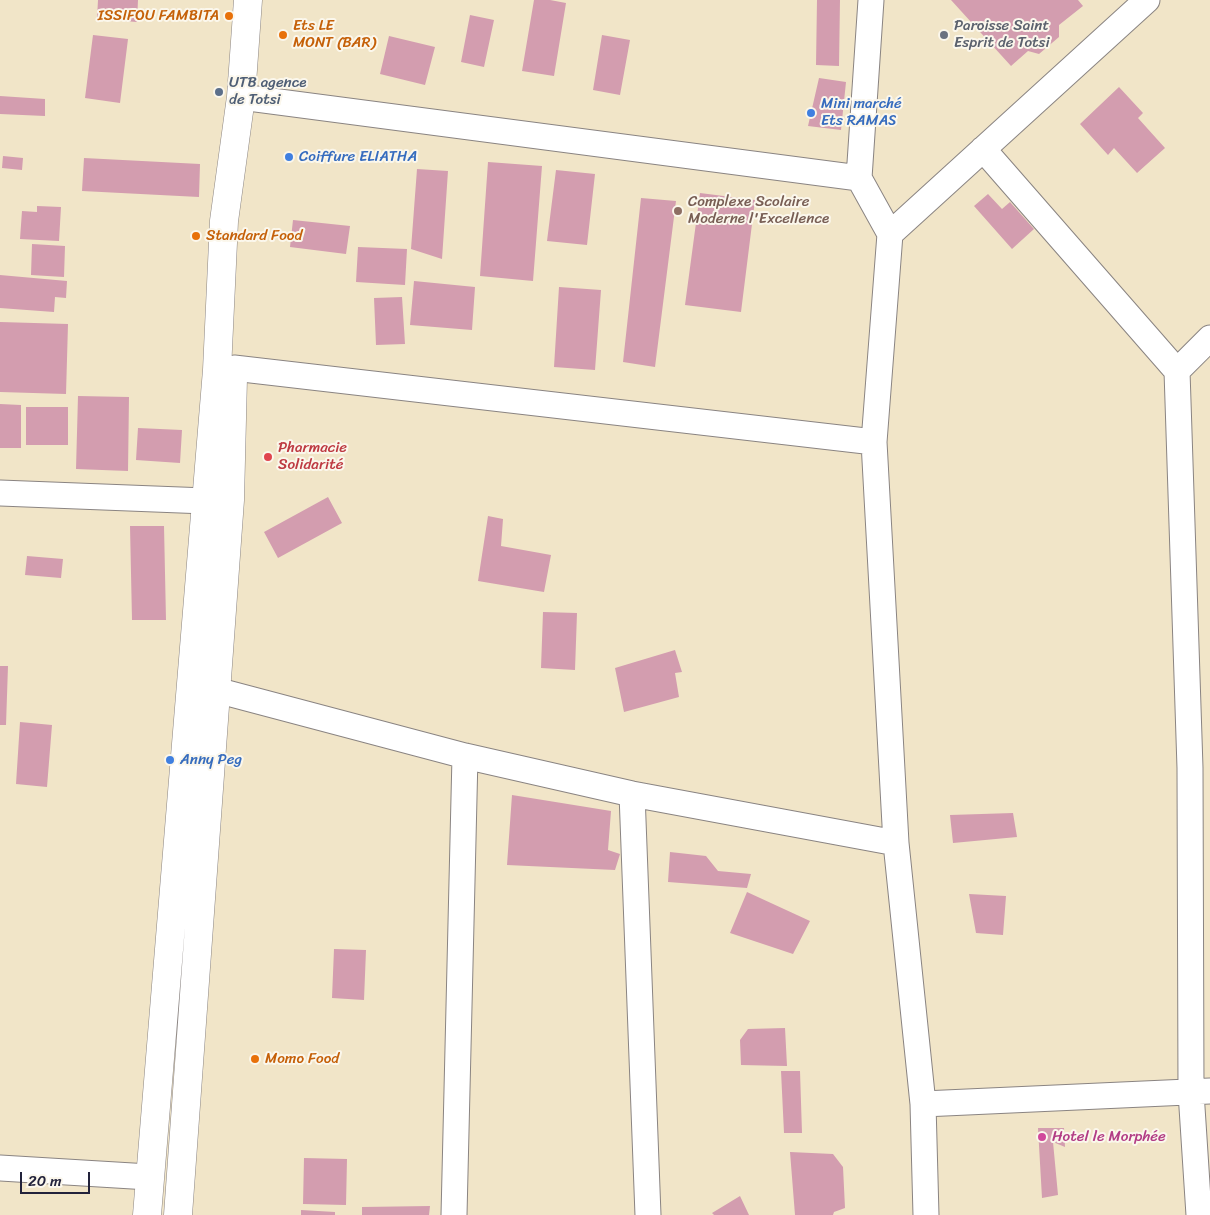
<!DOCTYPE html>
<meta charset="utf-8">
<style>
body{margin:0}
#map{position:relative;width:1210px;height:1215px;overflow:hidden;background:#f1e5c8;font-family:Sriracha,sans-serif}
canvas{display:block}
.scale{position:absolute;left:20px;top:1172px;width:70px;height:22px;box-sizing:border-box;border:2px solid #22223b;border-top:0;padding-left:6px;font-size:15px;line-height:18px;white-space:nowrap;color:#22223b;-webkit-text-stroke:4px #fbf7ec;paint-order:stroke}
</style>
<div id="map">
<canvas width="1210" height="1215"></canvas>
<div class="scale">20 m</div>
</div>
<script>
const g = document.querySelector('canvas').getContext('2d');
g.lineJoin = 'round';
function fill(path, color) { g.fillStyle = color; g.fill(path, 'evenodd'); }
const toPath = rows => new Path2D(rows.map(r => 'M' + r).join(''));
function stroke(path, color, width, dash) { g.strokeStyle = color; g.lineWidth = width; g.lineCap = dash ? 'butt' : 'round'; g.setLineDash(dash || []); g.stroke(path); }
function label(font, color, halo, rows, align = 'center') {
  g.font = font + ' Sriracha,sans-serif'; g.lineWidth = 4; g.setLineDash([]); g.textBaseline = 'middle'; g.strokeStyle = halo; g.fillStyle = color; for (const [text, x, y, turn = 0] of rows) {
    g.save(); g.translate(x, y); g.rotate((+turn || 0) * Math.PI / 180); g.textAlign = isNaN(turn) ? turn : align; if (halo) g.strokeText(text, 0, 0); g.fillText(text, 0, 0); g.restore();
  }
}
fill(toPath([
 [98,0,138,0,137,22,97,19],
 [534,0,550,0,566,3,554,76,522,71],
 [817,0,840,0,839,66,816,65],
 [951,0,1078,0,1083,6,1059,25,1059,37,1039,54,1028,51,1011,66],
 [470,15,494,20,484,67,461,62],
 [93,35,128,39,120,103,85,98],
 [602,35,630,40,620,95,593,90],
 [389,36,435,47,425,85,380,74],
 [819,78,846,82,841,130,808,126],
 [1119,87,1143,113,1138,118,1165,148,1137,173,1114,148,1108,155,1080,124],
 [0,96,45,99,45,116,0,114],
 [3,156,23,158,22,170,2,168],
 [84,158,200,164,199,197,82,191],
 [488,162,542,166,533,281,480,276],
 [417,169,448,171,442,259,411,249],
 [556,170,595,174,587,245,547,241],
 [700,193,755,200,741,312,685,305],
 [988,194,1002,209,1010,202,1034,229,1012,249,974,206],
 [641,198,676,201,655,367,623,362],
 [37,206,61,207,59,241,20,239,22,211,37,212],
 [293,220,350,226,346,254,290,247],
 [32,244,65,246,64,277,31,275],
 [358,247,407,249,405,285,356,282],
 [0,275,67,281,66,298,55,297,54,312,0,308],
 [414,281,475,287,472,330,410,325],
 [559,287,601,290,595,370,554,367],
 [402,297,405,344,376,345,374,298],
 [0,322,68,324,66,394,0,392],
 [78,396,129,397,128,471,76,469],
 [0,404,21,405,21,448,0,448],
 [26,407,68,407,68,445,26,445],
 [138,428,182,430,180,463,136,460],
 [328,497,342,523,278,558,264,532],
 [488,516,503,519,501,546,551,555,544,592,478,581],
 [130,526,164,526,166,620,132,620],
 [27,556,63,559,61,578,25,575],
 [543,612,577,613,575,670,541,668],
 [675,650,682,672,675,673,679,697,624,712,615,668],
 [0,666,8,666,6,725,0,725],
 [20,722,52,725,47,787,16,784],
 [512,795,611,811,608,850,620,854,615,870,507,865],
 [1013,813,1017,837,953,843,950,815],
 [670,852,706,856,718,871,751,874,747,888,668,882],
 [747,892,810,921,793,954,730,933],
 [969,894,1006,896,1003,935,976,933],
 [334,949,366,950,364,1000,332,998],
 [785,1028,787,1066,741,1065,740,1040,748,1029],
 [781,1071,800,1071,802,1133,784,1133],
 [1038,1128,1064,1128,1065,1147,1053,1142,1058,1195,1042,1198],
 [790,1152,833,1154,843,1167,845,1208,834,1212,833,1215,795,1215],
 [304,1158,347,1159,346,1205,303,1204],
 [740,1196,749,1215,714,1215,712,1213],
 [430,1206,429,1215,362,1215,362,1207],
 [301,1210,335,1212,335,1215,301,1215]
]), '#d39daf');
const street = toPath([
 [871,0,859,178,890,234,874,442,896,843,923,1104,926,1215],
 [241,97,859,178],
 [983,149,1177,371,1190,768,1191,1092,1199,1215],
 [890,234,1147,0],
 [234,368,874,442],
 [1177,371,1210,338],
 [0,493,206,501,225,500],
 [216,690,465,756,632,794,896,843],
 [632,794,648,1215],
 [923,1104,1210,1091],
 [0,1168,149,1177],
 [454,1215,465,756]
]);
const secondary = toPath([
 [147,1215,217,370,224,221,241,97,248,0],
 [178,1215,230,500,233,378]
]);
stroke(street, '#8a8482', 27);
stroke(secondary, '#8a8482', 29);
stroke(street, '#fff', 25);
stroke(secondary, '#fff', 28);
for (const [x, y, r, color] of [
 [229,16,5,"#e8710a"],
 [283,35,5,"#e8710a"],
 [944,35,5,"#6b7280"],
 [219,92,5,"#5c6f8a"],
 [811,113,5,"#3f7fe0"],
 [289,157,5,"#3f7fe0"],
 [678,211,5,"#8d6e63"],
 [196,236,5,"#e8710a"],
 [268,457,5,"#e0444e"],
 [170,760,5,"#3f7fe0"],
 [255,1059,5,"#e8710a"],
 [1042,1137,5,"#d1479c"]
]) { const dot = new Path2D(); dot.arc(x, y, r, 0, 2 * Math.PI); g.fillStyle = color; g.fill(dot); stroke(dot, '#fbf7ec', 2); }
label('15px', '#c56008', '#fbf7ec', [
 ["ISSIFOU FAMBITA",219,16,"right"],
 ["Ets LE",293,26],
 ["MONT (BAR)",293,43],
 ["Standard Food",206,236],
 ["Momo Food",265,1059]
], 'left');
label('15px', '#5b616d', '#fbf7ec', [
 ["Paroisse Saint",954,26],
 ["Esprit de Totsi",954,43]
], 'left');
label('15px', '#4e5e75', '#fbf7ec', [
 ["UTB agence",229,83],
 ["de Totsi",229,100]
], 'left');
label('15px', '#366cbe', '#fbf7ec', [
 ["Mini marché",821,104],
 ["Ets RAMAS",821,121],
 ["Coiffure ELIATHA",299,157],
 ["Anny Peg",180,760]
], 'left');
label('15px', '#785e54', '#fbf7ec', [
 ["Complexe Scolaire",688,202],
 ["Moderne l'Excellence",688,219]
], 'left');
label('15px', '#be3a42', '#fbf7ec', [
 ["Pharmacie",278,448],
 ["Solidarité",278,465]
], 'left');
label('15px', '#b23c85', '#fbf7ec', [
 ["Hotel le Morphée",1052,1137]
], 'left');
</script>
